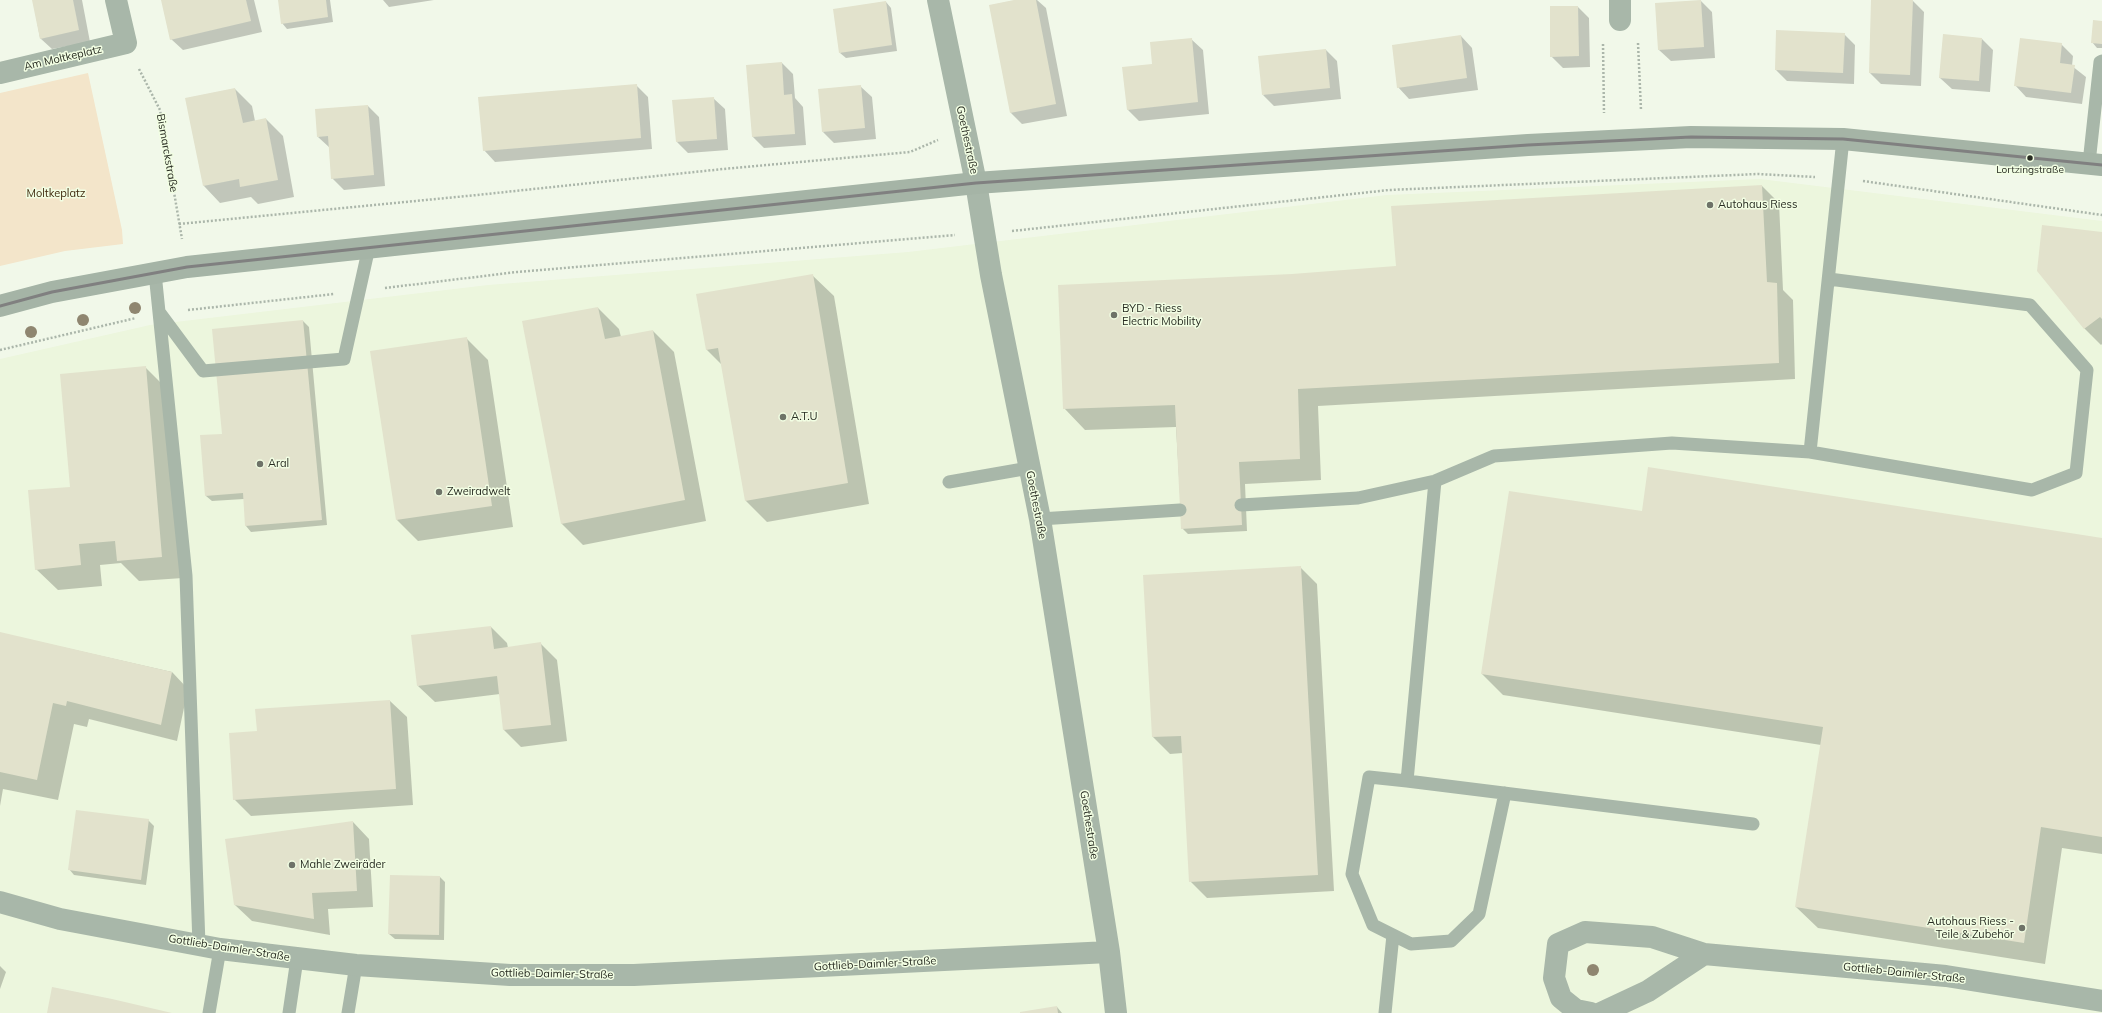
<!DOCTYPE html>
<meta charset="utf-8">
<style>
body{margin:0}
canvas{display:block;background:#f1f8e9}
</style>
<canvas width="2102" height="1013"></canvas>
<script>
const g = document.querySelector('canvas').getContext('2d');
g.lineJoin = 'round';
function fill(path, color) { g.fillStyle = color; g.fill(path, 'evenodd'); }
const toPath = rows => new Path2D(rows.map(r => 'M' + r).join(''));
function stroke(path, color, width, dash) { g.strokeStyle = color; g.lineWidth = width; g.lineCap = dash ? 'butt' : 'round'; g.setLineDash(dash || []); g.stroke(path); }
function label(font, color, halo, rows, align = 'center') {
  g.font = font + ' Mulish,sans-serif'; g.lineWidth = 3; g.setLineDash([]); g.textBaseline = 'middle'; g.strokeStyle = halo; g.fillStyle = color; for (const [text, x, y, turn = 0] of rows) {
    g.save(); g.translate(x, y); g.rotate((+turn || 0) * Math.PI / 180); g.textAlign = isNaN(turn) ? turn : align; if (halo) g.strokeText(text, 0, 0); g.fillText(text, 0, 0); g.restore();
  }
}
fill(toPath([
 [1760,179,2102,221,2102,1013,0,1013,0,359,150,325,488,285,908,252,1387,195]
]), '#ecf6dd');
fill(toPath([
 [88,73,122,230,123,244,65,251,0,266,0,93]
]), '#f3e5ca');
fill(toPath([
 [33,0,82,0,90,42,52,49,40,38],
 [162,0,254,0,262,32,183,50,171,39],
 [279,0,330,0,333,22,287,29,282,23],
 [383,0,434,0,389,7],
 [1019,0,1037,0,1046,8,1067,116,1022,124,1011,113,990,6],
 [1872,0,1913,1,1924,12,1921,86,1881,84,1870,73],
 [1701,1,1712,12,1715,58,1671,61,1659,50],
 [886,2,891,8,897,51,846,58,840,53],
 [1578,7,1589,18,1590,67,1563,68,1551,56],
 [2102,22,2102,48,2097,48,2092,42],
 [1844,34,1855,45,1854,84,1787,81,1776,70],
 [1461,36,1472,48,1478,90,1409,99,1398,87],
 [1191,39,1203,50,1209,114,1139,121,1128,110,1123,68,1154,65],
 [1982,39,1993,50,1990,92,1952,89,1940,78],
 [2061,44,2073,56,2072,66,2086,77,2082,104,2026,97,2015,85],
 [1326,50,1337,61,1341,99,1274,106,1263,95],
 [782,63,793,74,795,98,803,107,806,145,764,148,752,136],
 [636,85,648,97,652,149,495,162,484,150],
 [860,86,872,97,876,139,834,143,823,132],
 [235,89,252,106,255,121,266,119,283,136,294,197,258,204,251,197,220,203,204,186,186,99],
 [713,98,725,109,728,150,688,153,677,142,673,101],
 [368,106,379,117,385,186,344,190,332,178,330,148,318,137],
 [1762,186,1779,203,1783,290,1793,300,1795,379,1318,406,1321,480,1245,484,1247,531,1188,534,1182,528,1176,427,1085,430,1064,408,1293,275,1397,267],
 [2102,234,2102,344,2101,345,2084,328],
 [812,275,834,296,869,504,767,522,746,501,722,365,706,349],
 [598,308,619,329,621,337,653,331,674,352,706,521,583,545,561,523],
 [303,321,309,327,327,525,251,532,246,526,244,499,212,501,206,496,201,436,223,435,213,330],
 [466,338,488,360,513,527,418,541,397,520],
 [145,367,167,389,183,578,139,581,121,563,100,565,102,586,58,590,36,569,71,487],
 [1643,512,2102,539,2102,854,2062,848,2045,964,1818,928,1796,907,1821,745,1503,695,1482,674],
 [1300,567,1317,584,1334,891,1207,898,1190,881,1183,753,1170,754,1153,737,1144,576],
 [491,627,507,643,508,648,541,644,557,660,567,741,521,747,504,730,500,694,435,702,418,686],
 [0,633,172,672,188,689,177,741,89,719,87,727,74,724,58,800,3,789,0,806],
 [390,701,407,717,413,805,251,816,234,799,258,732],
 [148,820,154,826,146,885,74,875,69,869],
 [353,822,369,839,373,907,328,909,330,935,252,921,235,905],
 [440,877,445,882,444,940,395,939,389,934],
 [0,966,6,972,0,989],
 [1057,1007,1062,1013,1021,1013]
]), '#0003');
fill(toPath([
 [32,0,73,0,79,30,40,39],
 [161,0,246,0,251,21,170,40],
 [278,0,326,0,328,17,281,24],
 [1014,0,1036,0,1056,104,1010,113,989,5],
 [1701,0,1704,47,1658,50,1655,3],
 [1871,0,1913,0,1910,75,1869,73],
 [886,1,892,45,839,53,833,9],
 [1550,6,1578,6,1579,56,1550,57],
 [2093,20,2102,21,2102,44,2091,43],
 [1776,30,1845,33,1843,73,1775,70],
 [1943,34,1982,38,1979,81,1939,78],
 [1461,35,1467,78,1397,88,1392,45],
 [1192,38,1198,102,1127,110,1122,67,1152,64,1150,42],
 [2020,38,2062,43,2060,63,2075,65,2071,93,2014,86],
 [1326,49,1330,88,1262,95,1258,56],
 [782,62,784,95,792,94,795,134,752,137,746,65],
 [637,84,641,138,483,151,478,97],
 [861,85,865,128,822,132,818,89],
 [235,88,243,123,266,118,278,180,240,187,239,179,203,186,185,98],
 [714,97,717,139,676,142,672,100],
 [368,105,374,175,331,179,328,136,317,137,315,109],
 [1762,185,1767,282,1777,283,1779,363,1298,389,1300,459,1239,462,1242,525,1181,529,1175,405,1063,409,1058,285,1292,274,1396,266,1391,206],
 [2042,225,2102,232,2102,319,2100,317,2084,329,2037,271],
 [813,274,848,483,745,501,718,348,706,350,696,294],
 [598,307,605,339,653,330,685,500,561,524,522,321],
 [303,320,322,520,245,526,243,493,205,496,200,435,222,434,212,329],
 [467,337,492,506,396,520,370,351],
 [146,366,162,557,117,561,115,541,79,544,81,565,35,570,28,490,70,487,60,374],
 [1648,467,2102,538,2102,837,2041,827,2024,943,1795,907,1823,727,1481,674,1509,491,1642,511],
 [1301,566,1318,875,1189,882,1181,736,1152,737,1143,575],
 [491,626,494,649,541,642,551,725,503,730,497,676,417,686,411,635],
 [0,632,172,672,161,725,67,701,66,706,53,703,37,780,0,772],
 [390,700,396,789,233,800,229,733,257,731,255,709],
 [76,810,149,819,141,880,68,870],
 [353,821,357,891,312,893,314,919,234,905,225,839],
 [390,875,440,876,439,935,388,934],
 [52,987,112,999,172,1013,47,1013],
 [1057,1006,1058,1013,1020,1013,1020,1012]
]), '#e2e2cc');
stroke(toPath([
 [1638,43,1641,110],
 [1603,44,1604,113],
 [139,69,160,110,182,239],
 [1863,181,2102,215],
 [179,224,477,195,723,169,910,152,938,140],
 [1012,231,1389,190,1758,174,1815,177],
 [385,288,517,272,955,235],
 [188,310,334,294],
 [0,350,136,318]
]), '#abb6aa', 2.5, [2, 2]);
stroke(toPath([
 [2089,163,2100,62,2102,61],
 [155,273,186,576,199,945],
 [160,313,203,371,344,359,369,247],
 [1810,452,1843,139],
 [1435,481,1407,781,1753,824],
 [949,482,1029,468],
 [1241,505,1358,498,1435,481,1494,456,1672,443,1810,452,2032,490,2076,473,2087,370,2030,305,1829,279],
 [1040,519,1180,510],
 [1407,781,1369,777,1352,874,1373,925,1411,944,1451,941,1479,914,1505,793],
 [209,1013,220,949],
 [289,1013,297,959],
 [348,1013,356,965],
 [1385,1013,1393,935]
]), '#a8b7a9', 13);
stroke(toPath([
 [938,0,976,183,991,275,1040,519,1109,952,1116,1013],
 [1620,0,1620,20],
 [0,73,126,43,116,0],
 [0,902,60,919,220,949,356,965,510,975,634,975,1109,952],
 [1591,1013,1576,1010,1561,998,1554,978,1558,944,1585,932,1652,937,1704,954,1946,976,2102,1001],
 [1601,1013,1648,991,1704,954]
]), '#a8b7a9', 22);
stroke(toPath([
 [0,306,52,292,187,267,976,183,1528,145,1691,137,1843,139,2102,165]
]), '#a5b4a6', 22);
stroke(toPath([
 [0,306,52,292,187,267,976,183,1528,145,1691,137,1843,139,2102,165]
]), '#808080', 3);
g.fillStyle = '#8f8670';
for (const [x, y] of [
 [135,308],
 [83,320],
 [31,332],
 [1593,970]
]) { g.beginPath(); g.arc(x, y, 6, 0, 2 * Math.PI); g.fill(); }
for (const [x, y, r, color] of [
 [2030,158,3.5,"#282c22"],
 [1710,205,4,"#6e7368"],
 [1114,315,4,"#6e7368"],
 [783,417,4,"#6e7368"],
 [260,464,4,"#6e7368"],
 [439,492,4,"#6e7368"],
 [292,865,4,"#6e7368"],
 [2022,928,4,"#6e7368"]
]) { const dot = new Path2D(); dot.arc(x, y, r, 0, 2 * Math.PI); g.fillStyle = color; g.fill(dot); stroke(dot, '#f2fee3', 1.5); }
label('10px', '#282c22', '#f2fee3', [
 ["Lortzingstraße",2030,170]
]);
label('11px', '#282c22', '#f2fee3', [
 ["Am Moltkeplatz",63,58,-13],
 ["Goethestraße",967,140,78],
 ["Bismarckstraße",167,153,80],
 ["Goethestraße",1036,505,79],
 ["Goethestraße",1089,825,81],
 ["Gottlieb-Daimler-Straße",229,948,9],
 ["Gottlieb-Daimler-Straße",875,964,-3],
 ["Gottlieb-Daimler-Straße",1904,973,6],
 ["Gottlieb-Daimler-Straße",552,974,1]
]);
label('11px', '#3e290d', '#f2fee3', [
 ["Moltkeplatz",56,194]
]);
label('11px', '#282c22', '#f2fee3', [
 ["Autohaus Riess",1718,205],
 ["BYD - Riess",1122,309],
 ["Electric Mobility",1122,322],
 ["A.T.U",791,417],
 ["Aral",268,464],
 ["Zweiradwelt",447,492],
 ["Mahle Zweiräder",300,865],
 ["Autohaus Riess -",2014,922,"right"],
 ["Teile & Zubehör",2014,935,"right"]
], 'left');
</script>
